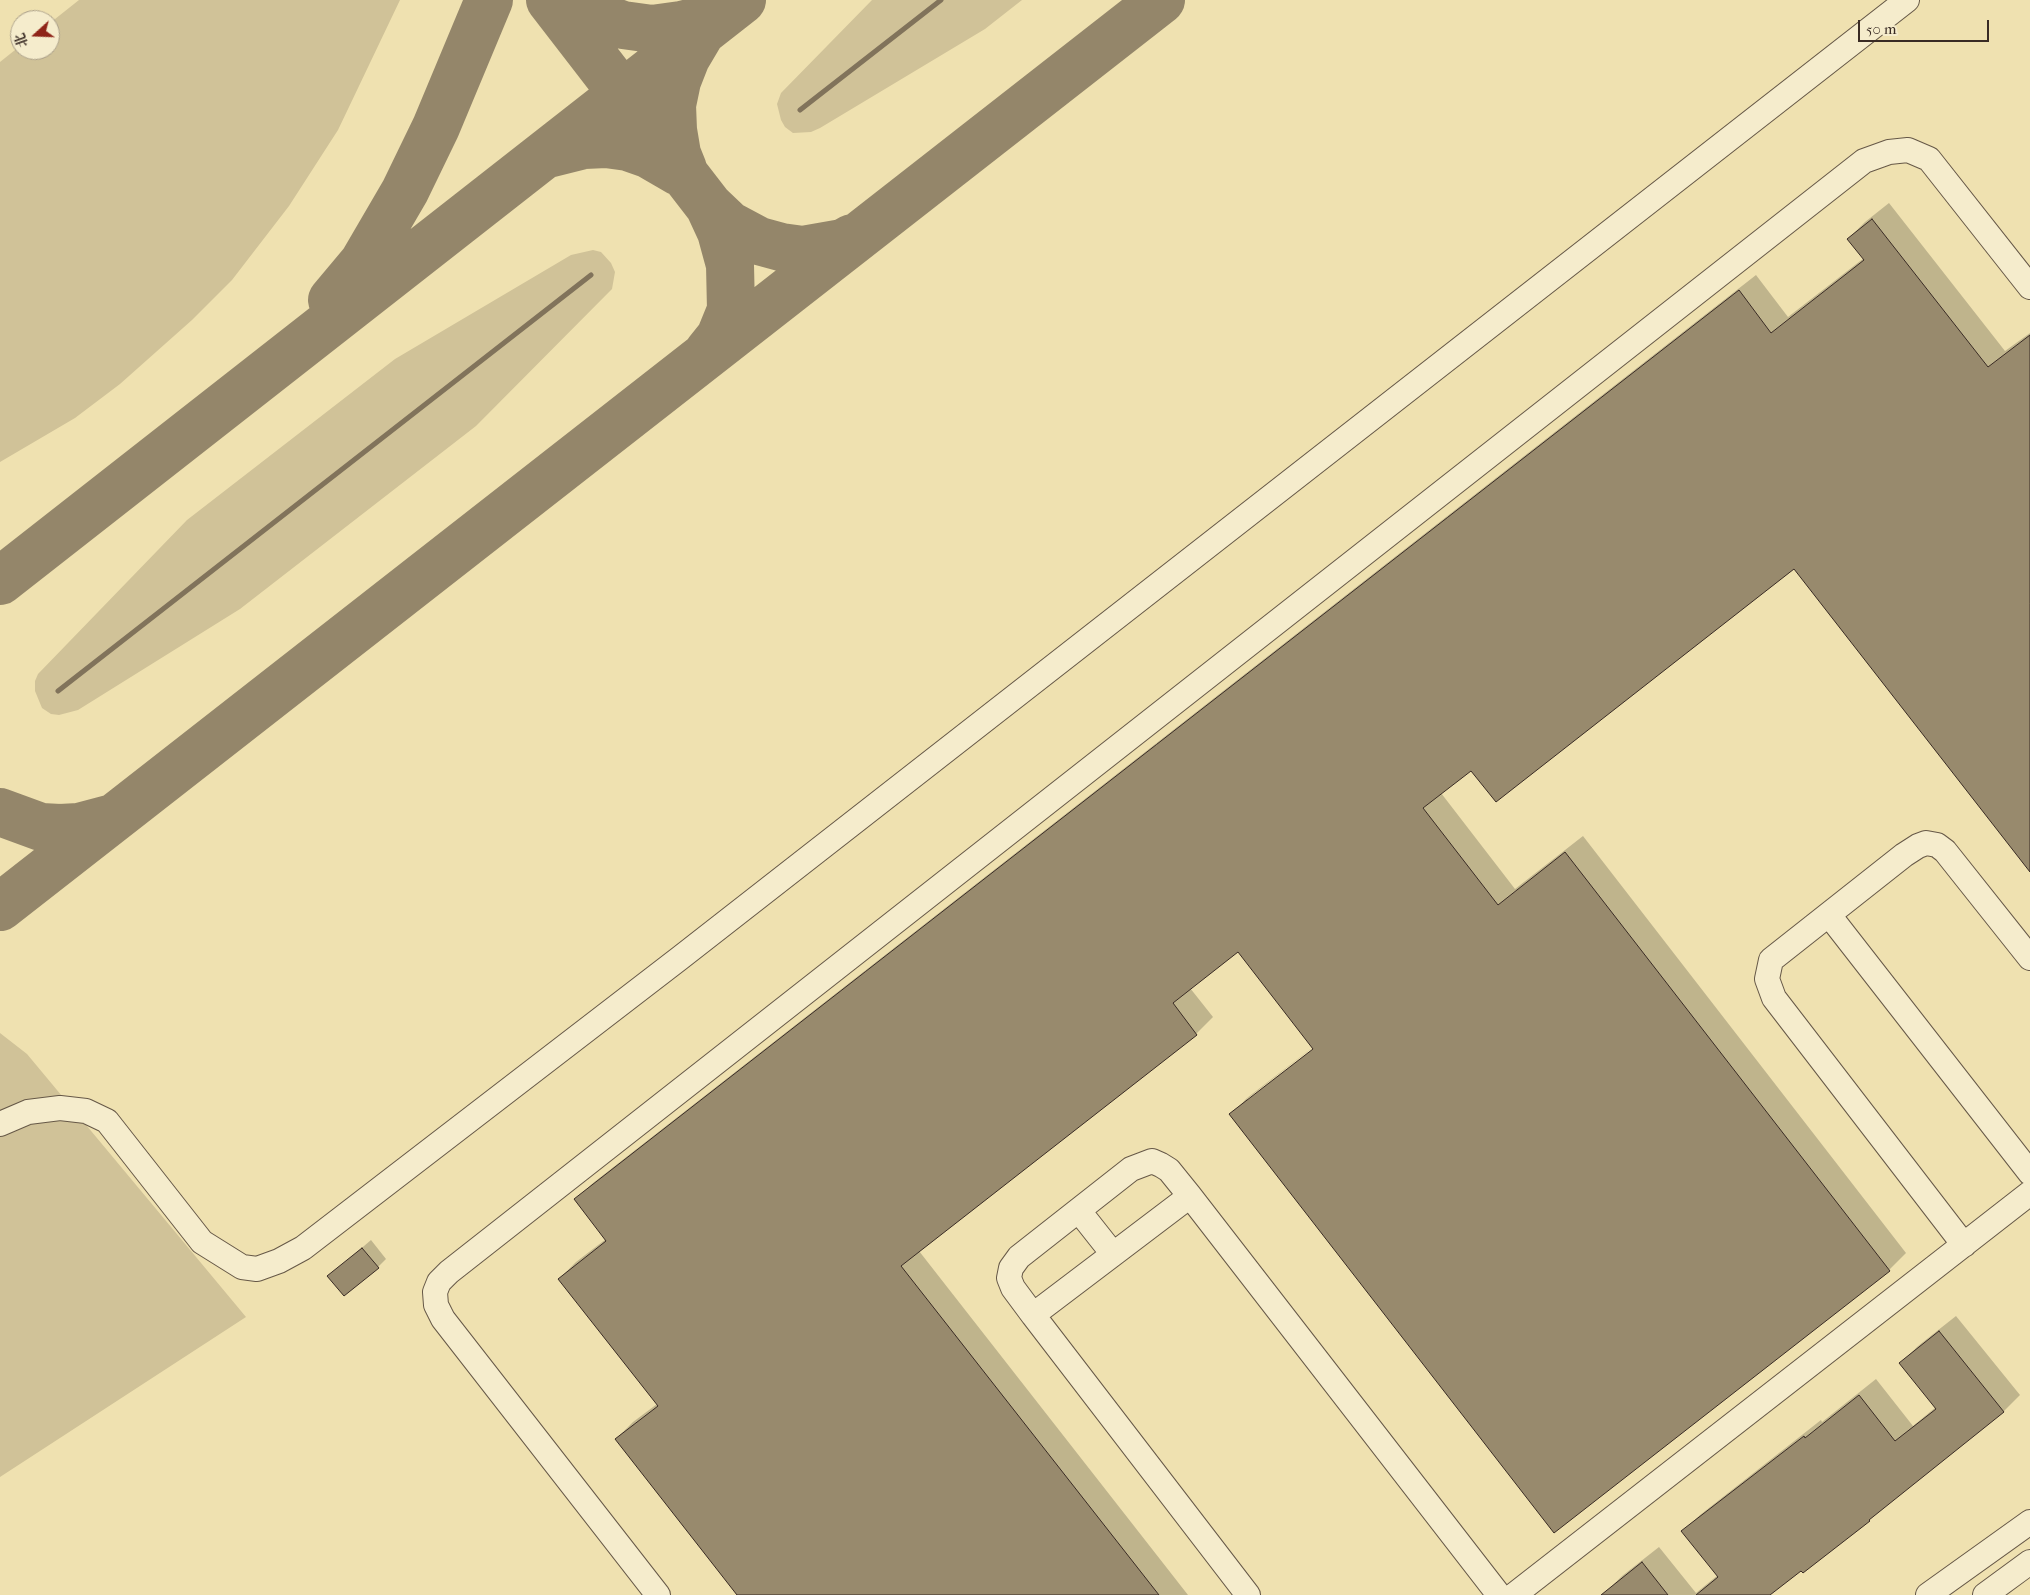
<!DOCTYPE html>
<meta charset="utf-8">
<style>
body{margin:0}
#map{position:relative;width:2030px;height:1595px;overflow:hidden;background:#efe1b0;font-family:"IM FELL French Canon","Noto Serif SC",serif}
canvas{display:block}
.north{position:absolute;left:10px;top:10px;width:50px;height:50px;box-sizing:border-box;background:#f5eccc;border:1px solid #aa9f89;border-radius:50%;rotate:250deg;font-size:14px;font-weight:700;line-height:20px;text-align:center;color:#392b24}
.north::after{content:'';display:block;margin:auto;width:18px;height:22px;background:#8f2418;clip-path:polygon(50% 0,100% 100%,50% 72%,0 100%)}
.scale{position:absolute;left:1858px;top:20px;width:131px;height:22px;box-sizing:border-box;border:2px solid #392b24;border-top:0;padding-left:6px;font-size:15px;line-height:18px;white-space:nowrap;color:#392b24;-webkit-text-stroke:4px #f5eccc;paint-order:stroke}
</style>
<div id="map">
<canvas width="2030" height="1595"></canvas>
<div class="north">北</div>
<div class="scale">50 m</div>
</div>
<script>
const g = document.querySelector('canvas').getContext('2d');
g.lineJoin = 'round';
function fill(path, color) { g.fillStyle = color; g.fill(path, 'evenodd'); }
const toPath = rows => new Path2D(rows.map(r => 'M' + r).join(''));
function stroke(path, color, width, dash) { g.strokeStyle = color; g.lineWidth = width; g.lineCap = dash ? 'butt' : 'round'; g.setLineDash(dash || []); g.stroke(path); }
fill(toPath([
 [79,0,400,0,338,130,289,206,232,280,192,320,120,384,75,418,0,462,0,62,20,46,20,50,50,50,50,23],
 [872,0,1022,0,985,29,820,128,811,132,793,133,785,127,781,120,777,104,781,93],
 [593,250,601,252,611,263,615,272,612,289,476,426,240,609,78,710,59,715,51,714,42,708,35,691,35,681,38,674,187,520,395,359,571,255],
 [0,1033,27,1054,246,1317,0,1477]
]), '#d0c298');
fill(toPath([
 [1889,203,2005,351,2030,333,2030,870,1794,567,1471,769,1441,793,1515,889,1583,836,1906,1253,1889,1270,1554,1531,1231,1115,1247,1098,1313,1047,1239,951,1190,988,1213,1017,1196,1034,919,1251,1188,1595,738,1595,616,1439,633,1422,657,1404,559,1279,576,1262,606,1239,576,1199,593,1183,1756,275,1788,317,1864,258,1848,239,1865,222],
 [1317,1044,1319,1046,1247,1102,1247,1099],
 [371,1240,386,1259,378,1267,329,1276],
 [1956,1316,2020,1395,2003,1412,1879,1510,1869,1520,1768,1595,1607,1595,1605,1593,1622,1576,1659,1547,1696,1593,1718,1575,1683,1531,1700,1515,1821,1420,1822,1422,1876,1379,1913,1426,1936,1407,1901,1363,1918,1346]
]), '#0003');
stroke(toPath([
 [800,110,941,0],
 [58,691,591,275]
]), '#81735b', 5);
stroke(toPath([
 [550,0,709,206,729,225,759,241,781,247,803,250,843,243,852,238],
 [577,0,595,15,623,25,652,29,681,25,715,17],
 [548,154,584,145,606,144,628,147,648,154,679,172],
 [683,169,677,154,673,130,672,105,677,81,686,58,699,36],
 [332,300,363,263,405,191,436,127,489,0],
 [708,352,720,337,731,310,730,265,721,232,709,206],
 [0,581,742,0],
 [0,812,41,827,60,828,79,827,113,818],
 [0,907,1161,0]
]), '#94866a', 48);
const building = toPath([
 [1872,219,1988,367,2030,335,2030,872,1794,569,1496,802,1471,771,1423,808,1498,905,1565,852,1890,1271,1554,1533,1229,1114,1313,1049,1238,952,1173,1003,1197,1035,901,1266,1159,1595,737,1595,615,1439,658,1406,558,1279,606,1241,574,1199,1739,290,1771,333,1864,260,1847,239,1872,219],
 [362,1248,379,1268,344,1296,327,1276,362,1248],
 [1939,1331,2004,1412,1869,1520,1870,1521,1803,1573,1801,1571,1770,1595,1696,1595,1718,1577,1681,1531,1804,1436,1805,1438,1859,1395,1895,1441,1936,1409,1899,1363,1939,1331],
 [1642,1562,1668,1595,1601,1595,1642,1562]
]);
fill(building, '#988a6d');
stroke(building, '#392b24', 1);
const minor = toPath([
 [1829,915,2030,1173],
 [0,1124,28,1112,60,1108,86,1111,107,1121,202,1242,242,1267,257,1269,279,1261,303,1248,680,958,1907,0],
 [1079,1211,1113,1254],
 [1964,1245,1774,998,1767,979,1771,960,1904,855,1918,846,1926,843,1937,845,1945,851,2030,958],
 [1033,1315,1013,1288,1009,1278,1011,1268,1019,1257,1131,1169,1152,1161,1161,1165,1169,1170,1190,1196],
 [658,1595,443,1319,436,1305,435,1292,439,1282,449,1272,1864,161,1889,152,1908,150,1929,159,2030,287],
 [1248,1595,1033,1315,1190,1196,1499,1595],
 [1514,1595,2030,1193],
 [1928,1595,2030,1522],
 [1985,1595,2030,1562]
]);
stroke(minor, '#665847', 26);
stroke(minor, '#f5eccc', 24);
</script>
